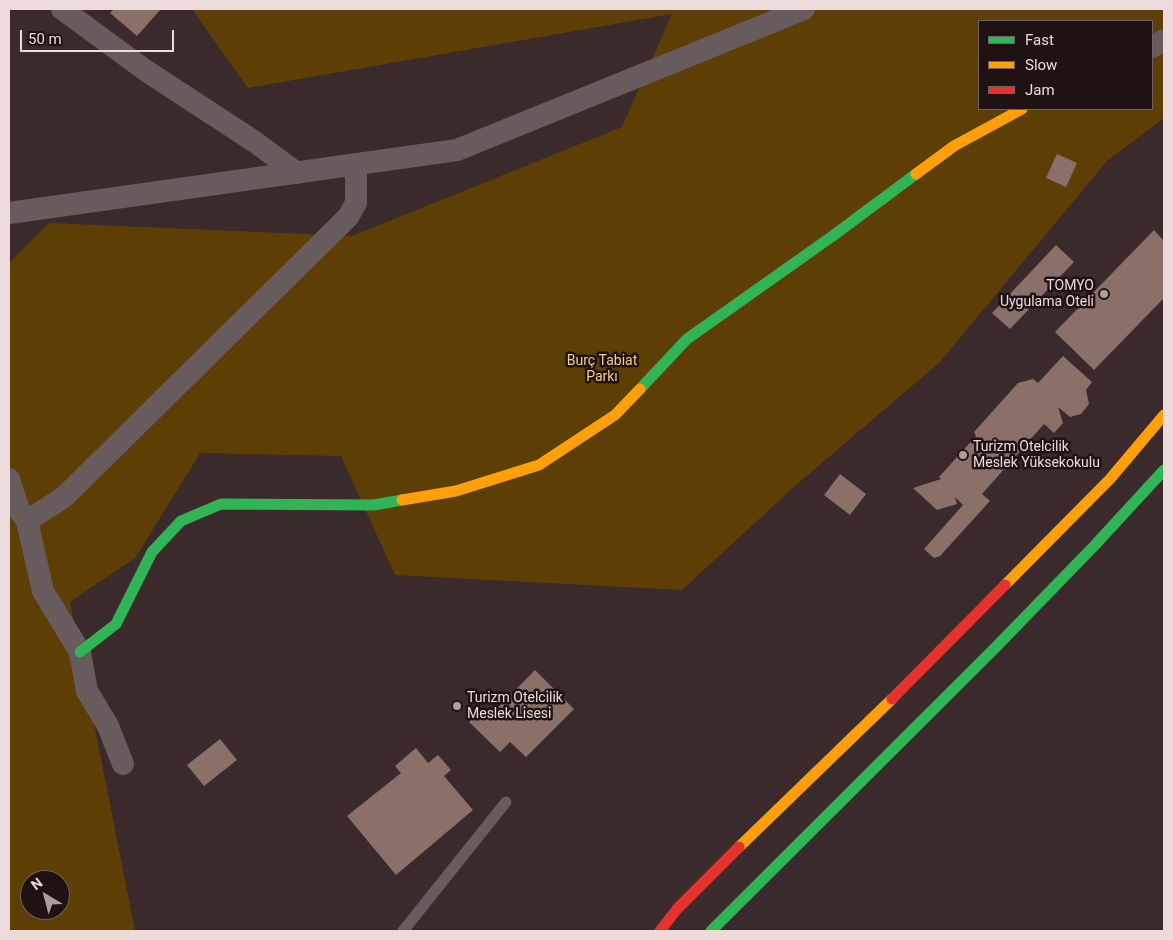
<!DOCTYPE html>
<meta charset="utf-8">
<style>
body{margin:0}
#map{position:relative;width:1173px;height:940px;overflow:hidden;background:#3a2a2c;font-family:Roboto,sans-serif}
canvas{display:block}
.frame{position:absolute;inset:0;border:10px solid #eddadb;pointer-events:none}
.legend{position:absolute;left:978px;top:20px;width:175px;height:90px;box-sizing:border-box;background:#1e1213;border:1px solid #716263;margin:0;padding:6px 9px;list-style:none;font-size:15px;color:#eddadb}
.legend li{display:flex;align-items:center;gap:10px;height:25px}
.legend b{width:25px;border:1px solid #716263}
.north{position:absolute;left:20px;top:870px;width:50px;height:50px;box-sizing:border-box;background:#1e1213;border:1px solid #716263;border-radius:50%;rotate:323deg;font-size:14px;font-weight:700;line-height:20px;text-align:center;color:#eddadb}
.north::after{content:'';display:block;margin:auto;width:18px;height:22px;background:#ae9c9e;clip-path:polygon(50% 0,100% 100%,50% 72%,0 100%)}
.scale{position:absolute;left:20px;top:30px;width:154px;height:22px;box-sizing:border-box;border:2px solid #eddadb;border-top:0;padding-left:6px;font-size:15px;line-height:18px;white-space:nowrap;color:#eddadb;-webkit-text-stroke:4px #1e1213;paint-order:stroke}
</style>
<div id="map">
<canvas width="1173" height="940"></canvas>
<div class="frame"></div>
<ul class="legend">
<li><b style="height:6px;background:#30b455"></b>Fast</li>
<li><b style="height:6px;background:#ff9f0a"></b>Slow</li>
<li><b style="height:6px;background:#e5322d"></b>Jam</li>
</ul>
<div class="north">N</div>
<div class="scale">50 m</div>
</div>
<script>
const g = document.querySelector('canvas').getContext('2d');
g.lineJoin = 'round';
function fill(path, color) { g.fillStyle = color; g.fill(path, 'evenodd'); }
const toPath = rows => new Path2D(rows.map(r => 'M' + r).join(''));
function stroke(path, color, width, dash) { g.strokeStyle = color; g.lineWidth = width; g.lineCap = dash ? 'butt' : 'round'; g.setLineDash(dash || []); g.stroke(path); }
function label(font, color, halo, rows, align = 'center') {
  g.font = font + ' Roboto,sans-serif'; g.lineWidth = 5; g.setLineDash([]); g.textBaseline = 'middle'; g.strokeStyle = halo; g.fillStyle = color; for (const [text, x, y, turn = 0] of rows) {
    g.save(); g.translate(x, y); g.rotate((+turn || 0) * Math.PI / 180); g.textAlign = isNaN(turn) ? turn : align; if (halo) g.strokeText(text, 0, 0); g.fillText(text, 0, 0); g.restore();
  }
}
fill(toPath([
 [192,9,1164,9,1164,118,1107,161,939,363,796,485,682,590,395,575,341,456,200,453,136,557,70,602,135,931,9,931,9,263,49,223,352,236,622,127,672,14,248,88],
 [979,21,1152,21,1152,109,979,109],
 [30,880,60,880,60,910,30,910]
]), '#5d3f06');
fill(toPath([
 [114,9,161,9,137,36,110,13],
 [1057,154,1077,163,1066,187,1046,178],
 [1154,230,1164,241,1164,298,1094,370,1055,332],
 [1056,245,1074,262,1010,329,992,313],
 [1063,356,1092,382,1086,390,1089,404,1081,414,1070,417,1058,407,1063,423,1054,433,1044,424,982,494,990,501,940,556,934,558,924,549,963,505,955,497,957,504,937,510,913,488,941,479,939,477,976,436,974,432,1018,383,1033,379,1038,383],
 [840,474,866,494,850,515,824,495],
 [535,670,574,709,526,757,510,742,500,752,469,722,482,710,489,717],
 [220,739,237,760,204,786,187,765],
 [416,748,428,763,438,755,451,770,444,776,473,810,396,875,347,816,401,773,395,766]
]), '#8a7068');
stroke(toPath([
 [403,931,506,802]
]), '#675b5d', 11);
stroke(toPath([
 [62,9,145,70,255,142,297,173],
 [1152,47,1164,40],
 [9,213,457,150,804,9],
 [9,479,19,510,27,521,43,591,80,652,87,691,108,726,123,764],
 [27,521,64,497,348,217,356,203,356,165]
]), '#675b5d', 22);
stroke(toPath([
 [640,389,687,339,834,235,916,174],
 [80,652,116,624,152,552,181,521,221,504,374,505,402,500],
 [711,931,994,649,1095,545,1164,470]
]), '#30b455', 11);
stroke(toPath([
 [916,174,954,146,1022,109],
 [402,500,456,491,539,465,615,415,640,389],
 [1005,585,1110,479,1164,415],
 [739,847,892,699]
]), '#ff9f0a', 11);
stroke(toPath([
 [892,699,1005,585],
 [660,931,677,909,739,847]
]), '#e5322d', 11);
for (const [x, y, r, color] of [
 [1104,294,5,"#ae9c9e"],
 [963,455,5,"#ae9c9e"],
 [457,706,5,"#ae9c9e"]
]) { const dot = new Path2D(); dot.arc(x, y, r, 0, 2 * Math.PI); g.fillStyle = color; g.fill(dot); stroke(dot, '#1e1213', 2); }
label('14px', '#eddadb', '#1e1213', [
 ["TOMYO",1094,286,"right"],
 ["Uygulama Oteli",1094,302,"right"],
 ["Turizm Otelcilik",973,447],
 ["Meslek Yüksekokulu",973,463],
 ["Turizm Otelcilik",467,698],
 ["Meslek Lisesi",467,714]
], 'left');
label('14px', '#f8cc8c', '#1e1213', [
 ["Burç Tabiat",602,361],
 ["Parkı",602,377]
]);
</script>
